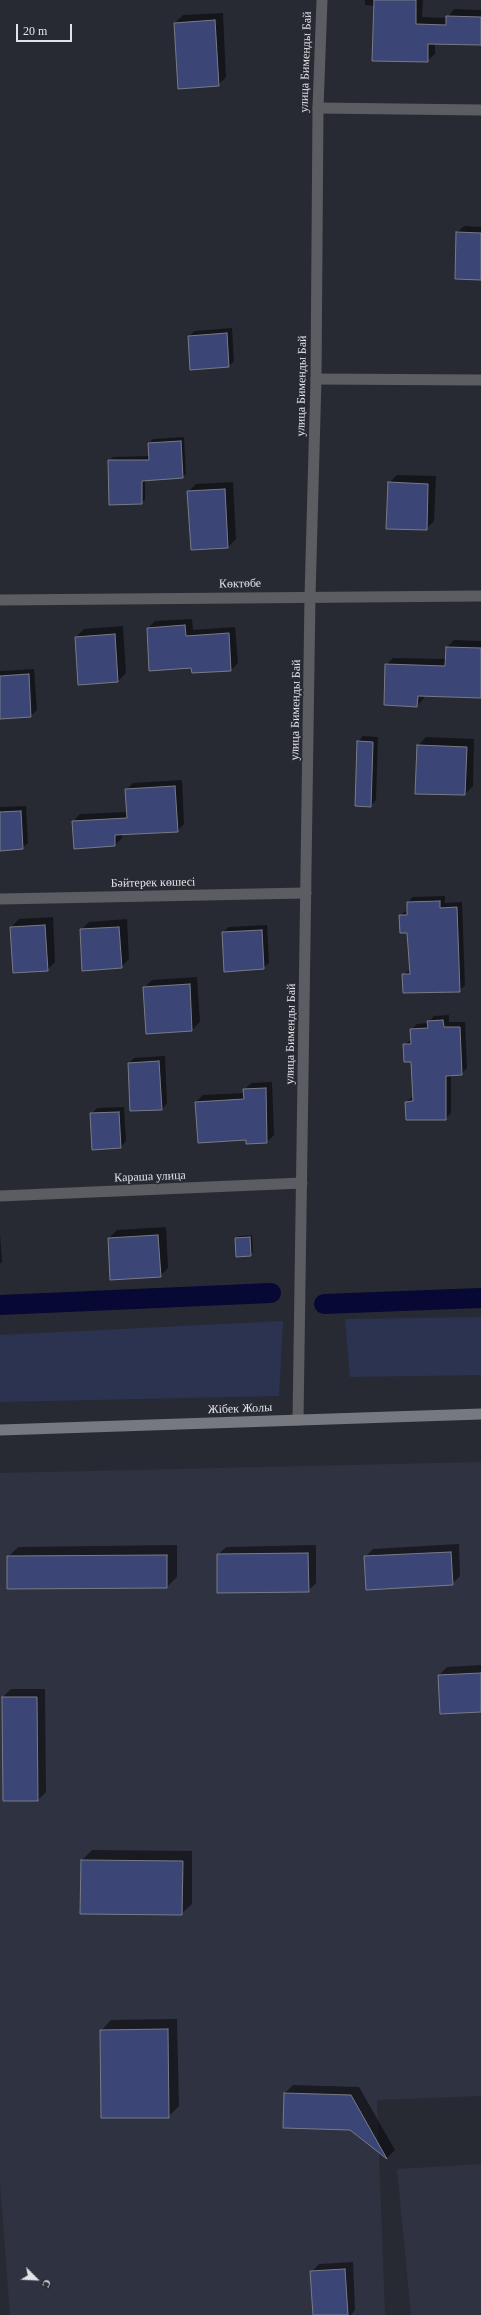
<!DOCTYPE html>
<meta charset="utf-8">
<style>
body{margin:0}
#map{position:relative;width:481px;height:2315px;overflow:hidden;background:#282a33;font-family:Georgia,serif}
canvas{display:block}
.north{position:absolute;left:16px;top:2259px;width:40px;height:40px;-webkit-text-stroke:3px #282a33;paint-order:stroke;rotate:114deg;font-size:11px;font-weight:700;line-height:16px;text-align:center;color:#e2e3e9}
.north::after{content:'';display:block;margin:auto;width:14px;height:18px;background:#e2e3e9;clip-path:polygon(50% 0,100% 100%,50% 72%,0 100%)}
.scale{position:absolute;left:16px;top:24px;width:56px;height:18px;box-sizing:border-box;border:2px solid #e2e3e9;border-top:0;padding-left:5px;font-size:12px;line-height:14px;white-space:nowrap;color:#e2e3e9;-webkit-text-stroke:3px #282a33;paint-order:stroke}
</style>
<div id="map">
<canvas width="481" height="2315"></canvas>
<div class="north">С</div>
<div class="scale">20 m</div>
</div>
<script>
const g = document.querySelector('canvas').getContext('2d');
g.lineJoin = 'round';
function fill(path, color) { g.fillStyle = color; g.fill(path, 'evenodd'); }
const toPath = rows => new Path2D(rows.map(r => 'M' + r).join(''));
function stroke(path, color, width, dash) { g.strokeStyle = color; g.lineWidth = width; g.lineCap = dash ? 'butt' : 'round'; g.setLineDash(dash || []); g.stroke(path); }
function label(font, color, halo, rows, align = 'center') {
  g.font = font + ' Georgia,serif'; g.lineWidth = 3.5; g.setLineDash([]); g.textBaseline = 'middle'; g.strokeStyle = halo; g.fillStyle = color; for (const [text, x, y, turn = 0] of rows) {
    g.save(); g.translate(x, y); g.rotate((+turn || 0) * Math.PI / 180); g.textAlign = isNaN(turn) ? turn : align; if (halo) g.strokeText(text, 0, 0); g.fillText(text, 0, 0); g.restore();
  }
}
fill(toPath([
 [481,1462,481,2096,377,2100,385,2315,10,2315,0,2182,0,1473],
 [481,2164,481,2315,411,2315,397,2169]
]), '#2f3241');
fill(toPath([
 [481,1317,481,1375,350,1377,345,1319],
 [283,1321,279,1396,0,1402,0,1335]
]), '#2c3350');
fill(toPath([
 [365,0,423,0,422,17,447,18,454,9,481,10,481,44,435,43,435,54,427,61,375,6,365,5],
 [223,13,226,77,218,85,175,23,183,15],
 [464,226,481,227,481,279,457,233],
 [232,328,234,361,229,366,189,336,195,331],
 [184,437,186,474,182,477,145,479,145,500,141,503,109,461,113,457,150,456,149,443,153,439],
 [397,475,436,476,434,521,426,529,389,483],
 [233,482,236,539,228,547,192,549,188,492,196,484],
 [192,619,193,630,235,627,238,663,231,670,192,667,150,670,148,628,155,621],
 [123,626,126,673,118,681,76,637,84,629],
 [454,640,481,641,481,697,424,695,424,698,417,706,386,665,393,658,447,659,447,647],
 [34,669,37,710,31,716,0,718,0,671],
 [363,736,378,737,376,800,371,806,358,742],
 [426,737,474,739,473,786,465,794,418,746],
 [182,780,184,824,177,831,122,834,122,838,115,845,73,822,80,814,127,812,126,790,133,783],
 [26,806,28,843,22,848,0,850,0,807],
 [445,896,445,903,462,902,465,985,459,991,403,975,411,969,408,932,400,915,408,910,408,902,413,897],
 [53,917,55,962,47,970,11,927,19,919],
 [127,919,129,959,121,967,81,930,89,922],
 [267,925,269,963,263,968,223,932,229,927],
 [197,977,200,1022,192,1030,144,988,152,980],
 [449,1015,449,1022,465,1022,467,1068,461,1074,451,1074,451,1113,445,1119,406,1102,414,1096,412,1061,404,1045,412,1039,411,1030,417,1024,428,1023,434,1016],
 [165,1056,167,1103,162,1109,131,1110,129,1063,134,1058],
 [272,1082,274,1135,267,1142,247,1143,247,1139,196,1102,203,1095,245,1093,244,1090,251,1083],
 [124,1107,126,1141,121,1147,91,1114,97,1108],
 [166,1227,168,1268,160,1276,109,1238,117,1230],
 [0,1234,2,1262,0,1264],
 [252,1235,253,1252,250,1255,236,1238,239,1236],
 [459,1544,460,1576,452,1584,365,1557,373,1549],
 [177,1545,177,1577,167,1587,8,1557,18,1547],
 [316,1545,316,1583,308,1591,218,1555,226,1547],
 [481,1665,481,1711,439,1675,447,1667],
 [11,1689,45,1689,46,1792,38,1800,3,1697],
 [92,1850,192,1851,192,1904,181,1914,81,1913,82,1860],
 [177,2019,179,2106,168,2117,101,2031,111,2020],
 [293,2085,359,2087,395,2150,387,2158,350,2129,285,2093],
 [353,2262,355,2310,351,2315,314,2315,311,2272,319,2264]
]), '#0007');
stroke(toPath([
 [324,1304,481,1298],
 [0,1305,271,1293]
]), '#080834', 20);
const building = toPath([
 [374,0,416,0,416,24,446,25,446,16,481,17,481,45,428,44,428,62,372,61,374,0],
 [215,20,219,86,178,89,174,23,215,20],
 [456,232,481,233,481,280,455,279,456,232],
 [227,333,229,367,190,370,188,336,227,333],
 [181,441,183,478,142,481,142,504,109,505,108,460,149,460,148,443,181,441],
 [388,482,428,484,427,530,386,529,388,482],
 [225,489,228,548,191,550,187,491,225,489],
 [185,625,186,636,229,633,231,671,192,673,191,668,149,671,147,628,185,625],
 [115,634,118,682,78,685,75,637,115,634],
 [446,647,481,648,481,698,418,696,417,707,384,705,385,664,445,666,446,647],
 [29,674,31,717,0,719,0,676,29,674],
 [357,741,373,742,371,807,355,806,357,741],
 [417,745,467,747,465,795,415,794,417,745],
 [175,786,178,832,115,835,115,846,74,849,72,821,127,818,125,789,175,786],
 [21,811,23,849,0,851,0,812,21,811],
 [440,901,440,908,457,907,460,992,403,993,402,974,410,974,407,933,400,933,399,915,407,915,407,902,440,901],
 [45,925,48,971,13,973,10,927,45,925],
 [119,927,122,968,82,971,80,929,119,927],
 [262,930,264,969,224,972,222,932,262,930],
 [190,984,192,1031,146,1034,143,987,190,984],
 [443,1020,444,1027,460,1027,462,1075,446,1076,446,1120,406,1120,405,1102,413,1101,411,1062,404,1062,403,1044,411,1044,410,1029,428,1028,427,1021,443,1020],
 [159,1061,162,1110,130,1111,128,1063,159,1061],
 [266,1088,267,1143,246,1144,246,1140,198,1143,195,1102,244,1099,243,1089,266,1088],
 [119,1112,121,1148,92,1150,90,1113,119,1112],
 [158,1235,161,1277,110,1280,108,1238,158,1235],
 [250,1237,251,1256,236,1257,235,1238,250,1237],
 [451,1552,453,1585,366,1590,364,1556,451,1552],
 [308,1553,309,1592,217,1593,217,1554,308,1553],
 [167,1555,167,1588,7,1589,7,1556,167,1555],
 [481,1673,481,1712,440,1714,438,1675,481,1673],
 [2,1697,37,1697,38,1801,3,1801,2,1697],
 [81,1860,183,1861,182,1915,80,1914,81,1860],
 [168,2029,169,2118,101,2118,100,2030,168,2029],
 [284,2093,351,2095,387,2159,350,2130,283,2128,284,2093],
 [345,2269,348,2315,313,2315,310,2271,345,2269]
]);
fill(building, '#3b4677');
stroke(building, '#787b86', 1);
stroke(toPath([
 [318,108,481,110],
 [316,379,481,380],
 [0,600,481,596],
 [0,899,306,893],
 [0,1196,302,1183]
]), '#5c5d62', 11);
stroke(toPath([
 [298,1420,310,596,316,379,318,108,322,0]
]), '#5c5d62', 11);
stroke(toPath([
 [0,1430,481,1414]
]), '#777980', 11);
label('12px', '#e2e3e9', '#282a33', [
 ["улица Бименды Бай",306,62,-88],
 ["улица Бименды Бай",302,386,-89],
 ["Көктөбе",240,584,-1],
 ["улица Бименды Бай",296,710,-89],
 ["Бәйтерек көшесі",153,883,-1],
 ["улица Бименды Бай",291,1034,-89],
 ["Караша улица",150,1177,-2],
 ["Жібек Жолы",240,1409,-2]
]);
</script>
